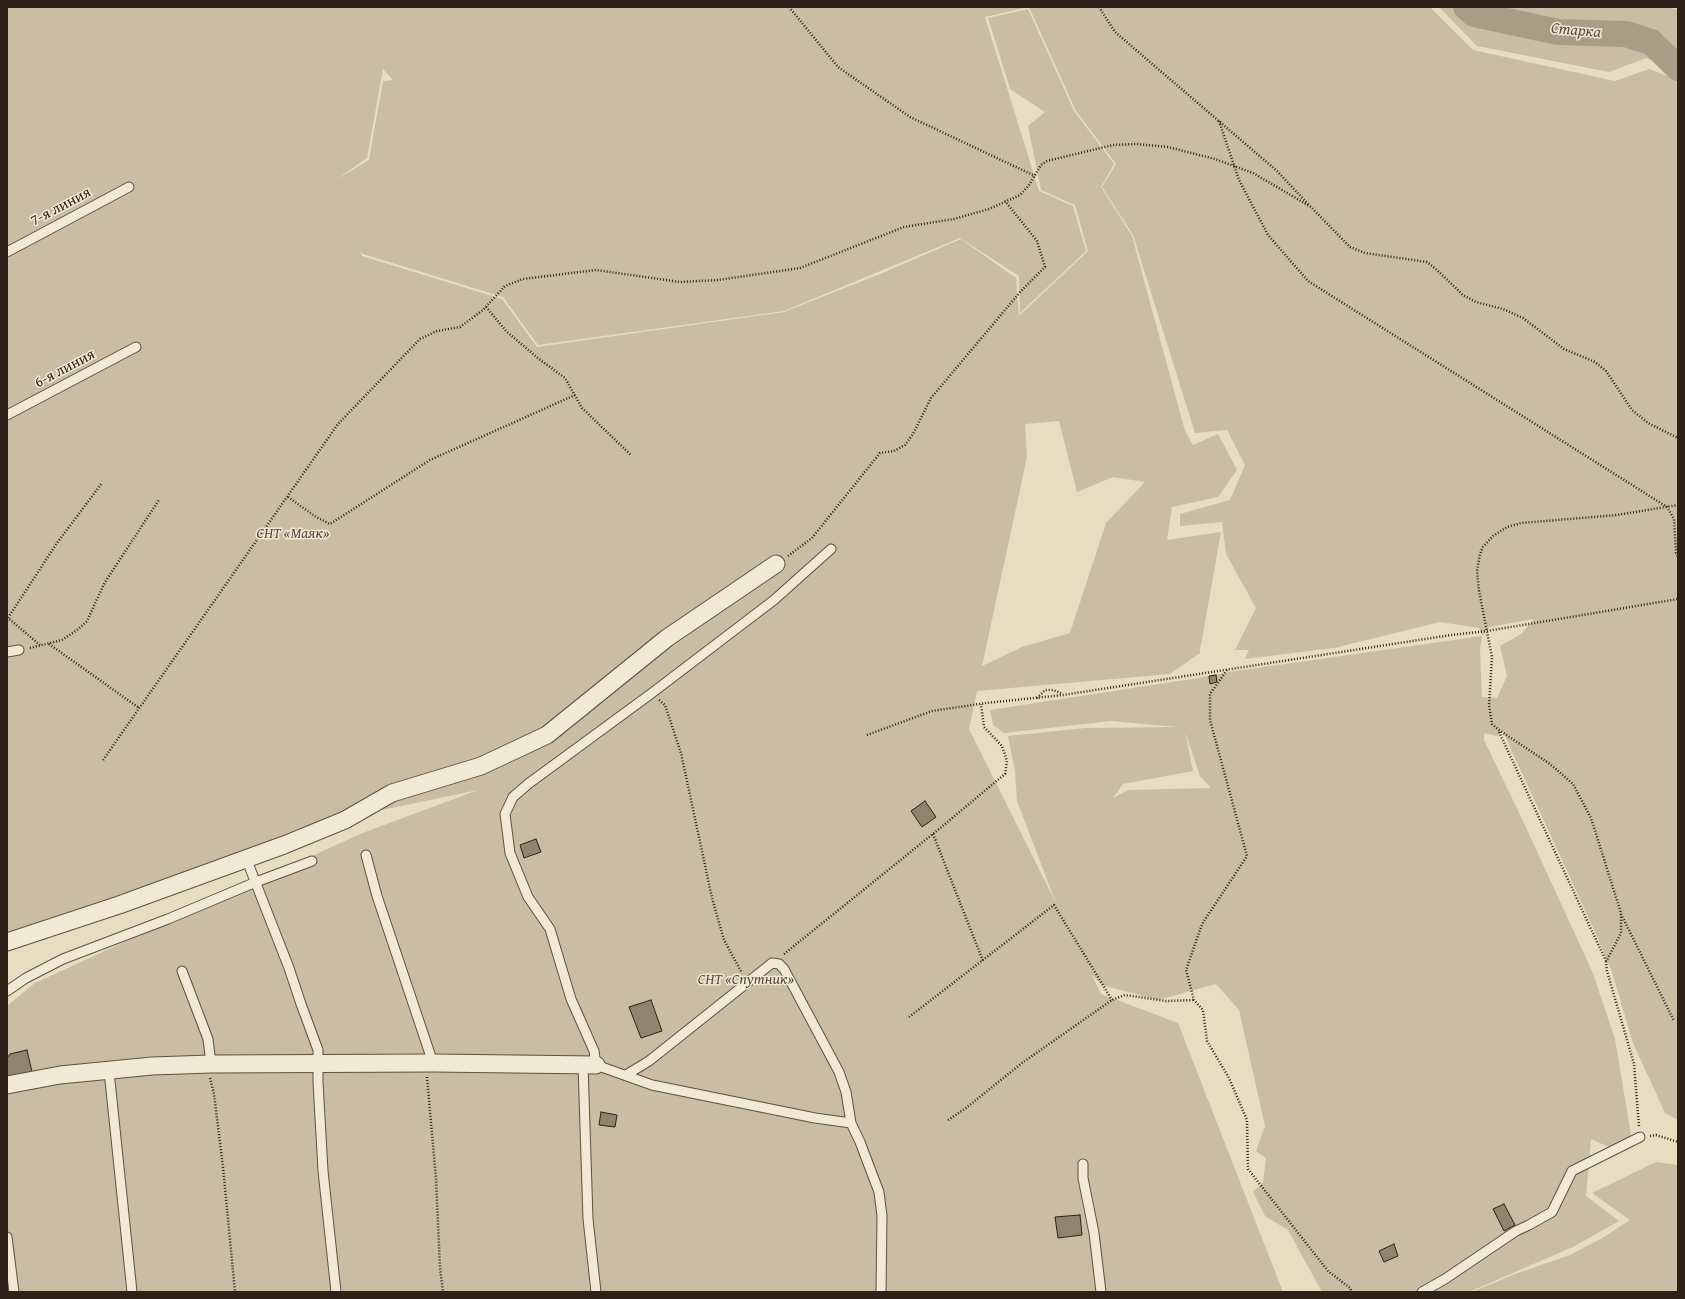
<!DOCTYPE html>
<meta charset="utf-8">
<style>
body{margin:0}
#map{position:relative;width:1685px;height:1299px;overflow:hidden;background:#e9ddc0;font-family:"Gentium Book Plus",serif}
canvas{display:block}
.frame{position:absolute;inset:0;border:8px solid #302118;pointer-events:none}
</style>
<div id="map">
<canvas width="1685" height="1299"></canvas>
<div class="frame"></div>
</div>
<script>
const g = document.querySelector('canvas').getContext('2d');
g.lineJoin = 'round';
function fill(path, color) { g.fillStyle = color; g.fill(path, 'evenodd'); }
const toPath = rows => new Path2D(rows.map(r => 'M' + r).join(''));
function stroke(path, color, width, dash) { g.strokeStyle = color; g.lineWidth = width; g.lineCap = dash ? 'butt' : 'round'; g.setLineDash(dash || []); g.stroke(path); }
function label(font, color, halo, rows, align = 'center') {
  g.font = font + ' "Gentium Book Plus",serif'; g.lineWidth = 3; g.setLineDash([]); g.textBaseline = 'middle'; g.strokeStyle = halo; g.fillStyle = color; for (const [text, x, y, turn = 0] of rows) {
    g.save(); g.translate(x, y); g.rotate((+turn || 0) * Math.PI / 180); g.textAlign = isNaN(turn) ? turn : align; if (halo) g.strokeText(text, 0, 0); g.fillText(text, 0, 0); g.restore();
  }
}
fill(toPath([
 [7,7,1430,7,1473,50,1615,81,1649,69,1678,80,1678,1120,1665,1113,1633,1043,1612,972,1596,934,1503,732,1497,736,1484,733,1484,740,1523,821,1592,971,1615,1039,1632,1141,1615,1150,1591,1139,1586,1196,1619,1221,1573,1247,1469,1292,1322,1292,1288,1230,1265,1216,1253,1192,1263,1182,1266,1158,1256,1151,1265,1126,1239,1010,1216,984,1158,1000,1102,985,1092,975,1101,994,1178,1023,1283,1292,7,1292,7,1006,35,983,360,834,478,790,305,826,221,861,7,933],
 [1029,7,1076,111,1116,164,1102,187,1133,235,1195,433,1227,430,1245,465,1230,500,1180,514,1180,526,1222,522,1226,554,1256,608,1235,650,1249,650,1245,659,1334,648,1440,622,1479,628,1482,636,1229,672,1198,678,990,710,993,725,1004,733,1111,721,1177,727,1085,728,1008,736,1015,771,1017,801,1056,903,969,729,977,691,1170,674,1200,653,1200,647,1201,645,1221,532,1167,540,1172,507,1218,497,1237,470,1218,434,1193,445,1185,431,1132,236,1101,187,1114,164,1074,111,1028,9,988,18,1010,89,1045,112,1028,126,1041,190,1075,205,1088,251,1019,316,1016,278,961,239,880,274,784,312,537,347,502,299,362,256,360,251,363,254,503,297,538,345,784,311,960,238,1019,276,1020,313,1086,251,1073,206,1039,191,985,17],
 [383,69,393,80,383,81,369,160,337,179,367,158],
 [1059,421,1077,492,1113,477,1145,482,1106,523,1070,633,1022,647,982,666,1027,457,1025,424],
 [1534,619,1521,634,1500,646,1507,676,1497,698,1482,697,1480,651,1482,636,1489,627],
 [1185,732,1200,776,1211,788,1128,790,1113,798,1123,784,1193,771],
 [1439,7,1658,7,1678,9,1678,70,1646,58,1609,72,1477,46],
 [1656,1162,1678,1165,1678,1292,1472,1292,1515,1274,1570,1255,1604,1237,1630,1220,1592,1193]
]), '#cabda3');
stroke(toPath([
 [1466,7,1474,14,1558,32,1626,34,1651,42,1678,68]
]), '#aa9d87', 26);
const building = toPath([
 [1216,675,1217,682,1210,684,1209,676,1216,675],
 [925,801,936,817,922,827,911,811,925,801],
 [536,839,541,852,524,858,520,845,536,839],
 [651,1000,662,1031,641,1038,629,1007,651,1000],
 [27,1050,32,1072,7,1077,7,1058,10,1054,27,1050],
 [601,1112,617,1115,615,1127,599,1125,601,1112],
 [1504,1204,1515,1225,1504,1231,1493,1209,1504,1204],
 [1080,1215,1082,1235,1058,1238,1055,1217,1080,1215],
 [1394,1244,1398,1256,1384,1262,1379,1251,1394,1244]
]);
fill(building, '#90836f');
stroke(building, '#302118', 1);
const lane = toPath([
 [7,252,129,187],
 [7,415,136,347],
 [831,549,774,600,652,693,528,784,513,797,505,814,510,853,528,897,550,929,571,999,594,1051,596,1065,652,1085,815,1118,851,1123,860,1142,879,1192,882,1216,881,1292],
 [7,652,19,650],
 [366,855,377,896,433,1063],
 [246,858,289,968,301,1004,318,1050,318,1082,323,1171,336,1292],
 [182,971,208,1039,211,1064],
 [7,991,26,978,63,959,168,919,256,882,312,861],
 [583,1065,588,1219,596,1292],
 [109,1071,132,1292],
 [626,1075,649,1061,772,963,779,964,784,969,839,1072,846,1092,851,1123],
 [1083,1164,1083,1178,1094,1233,1101,1292],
 [7,1237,14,1292],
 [1422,1292,1445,1279,1516,1231,1529,1225,1552,1212,1572,1171,1640,1137]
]);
const street = toPath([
 [7,942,119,905,284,845,345,820,392,793,481,766,547,735,667,638,776,564],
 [7,1085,60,1075,152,1066,211,1064,433,1063,596,1065]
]);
stroke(lane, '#5e5042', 11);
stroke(street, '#5e5042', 19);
stroke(toPath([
 [789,7,838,67,910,117,1035,176],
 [1099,7,1115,32,1277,171,1309,205],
 [1219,121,1239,180,1268,235,1308,281,1667,507,1674,519,1676,553,1678,557],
 [486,307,506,331,539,359,565,378,582,408,631,455],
 [288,497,316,517,330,524,430,460,575,395],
 [788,556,812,538,880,453,894,451,905,445,913,434,931,398,1021,291,1045,267,1037,241,1005,201],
 [49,644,139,708],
 [40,645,8,618,57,543,102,483],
 [30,648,62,640,77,630,87,621,105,582,159,500],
 [1227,670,1210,694,1210,720,1247,856,1202,924,1186,970,1194,1000,1203,1010,1207,1041,1229,1078,1247,1120,1248,1169,1328,1271,1350,1288,1352,1292],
 [1037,698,1045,690,1053,690,1063,694],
 [659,700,665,705,681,753,712,898,724,940,742,973],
 [1499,732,1606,961],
 [867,735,932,711,986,703,1063,695,1451,635,1487,631,1678,599],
 [103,760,338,424,420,339,437,331,460,327,483,310,505,286,523,279,596,270,680,282,718,280,800,268,904,227,954,219,989,209,1020,195,1029,185,1041,165,1047,161,1113,145,1137,144,1168,147,1215,159,1253,173,1311,207,1350,247,1365,253,1427,262,1437,270,1463,295,1476,302,1503,309,1523,318,1564,349,1595,362,1606,371,1632,410,1648,423,1678,438],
 [933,834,983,961],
 [1621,914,1674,1021],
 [784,954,939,829,1005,774,1007,761,1002,746,984,727,981,704],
 [909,1017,1054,905,1112,1000],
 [427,1077,436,1179,440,1268,443,1292],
 [210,1078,214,1094,223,1167,235,1292],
 [948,1120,966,1108,1022,1063,1112,1000,1125,995,1166,1001,1194,1000],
 [1639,1126,1634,1064,1607,971,1606,962,1621,933,1621,913,1591,818,1573,784,1550,764,1499,730,1492,724,1489,705,1492,657,1479,591,1477,571,1480,554,1483,547,1493,536,1507,527,1521,523,1617,515,1678,505],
 [1650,1136,1656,1135,1678,1142]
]), '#302118', 2.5, [1, 2]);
stroke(lane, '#f1e9d6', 9);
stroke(street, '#f1e9d6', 17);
label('15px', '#302118', '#f1e9d6', [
 ["7-я линия",61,207,-28],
 ["6-я линия",65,369,-28]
]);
label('italic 15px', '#56483b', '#f1e9d6', [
 ["СНТ «Маяк»",293,534],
 ["СНТ «Спутник»",746,980]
]);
label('italic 16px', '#5b4c3f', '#f1e9d6', [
 ["Старка",1576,31,5]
]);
</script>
